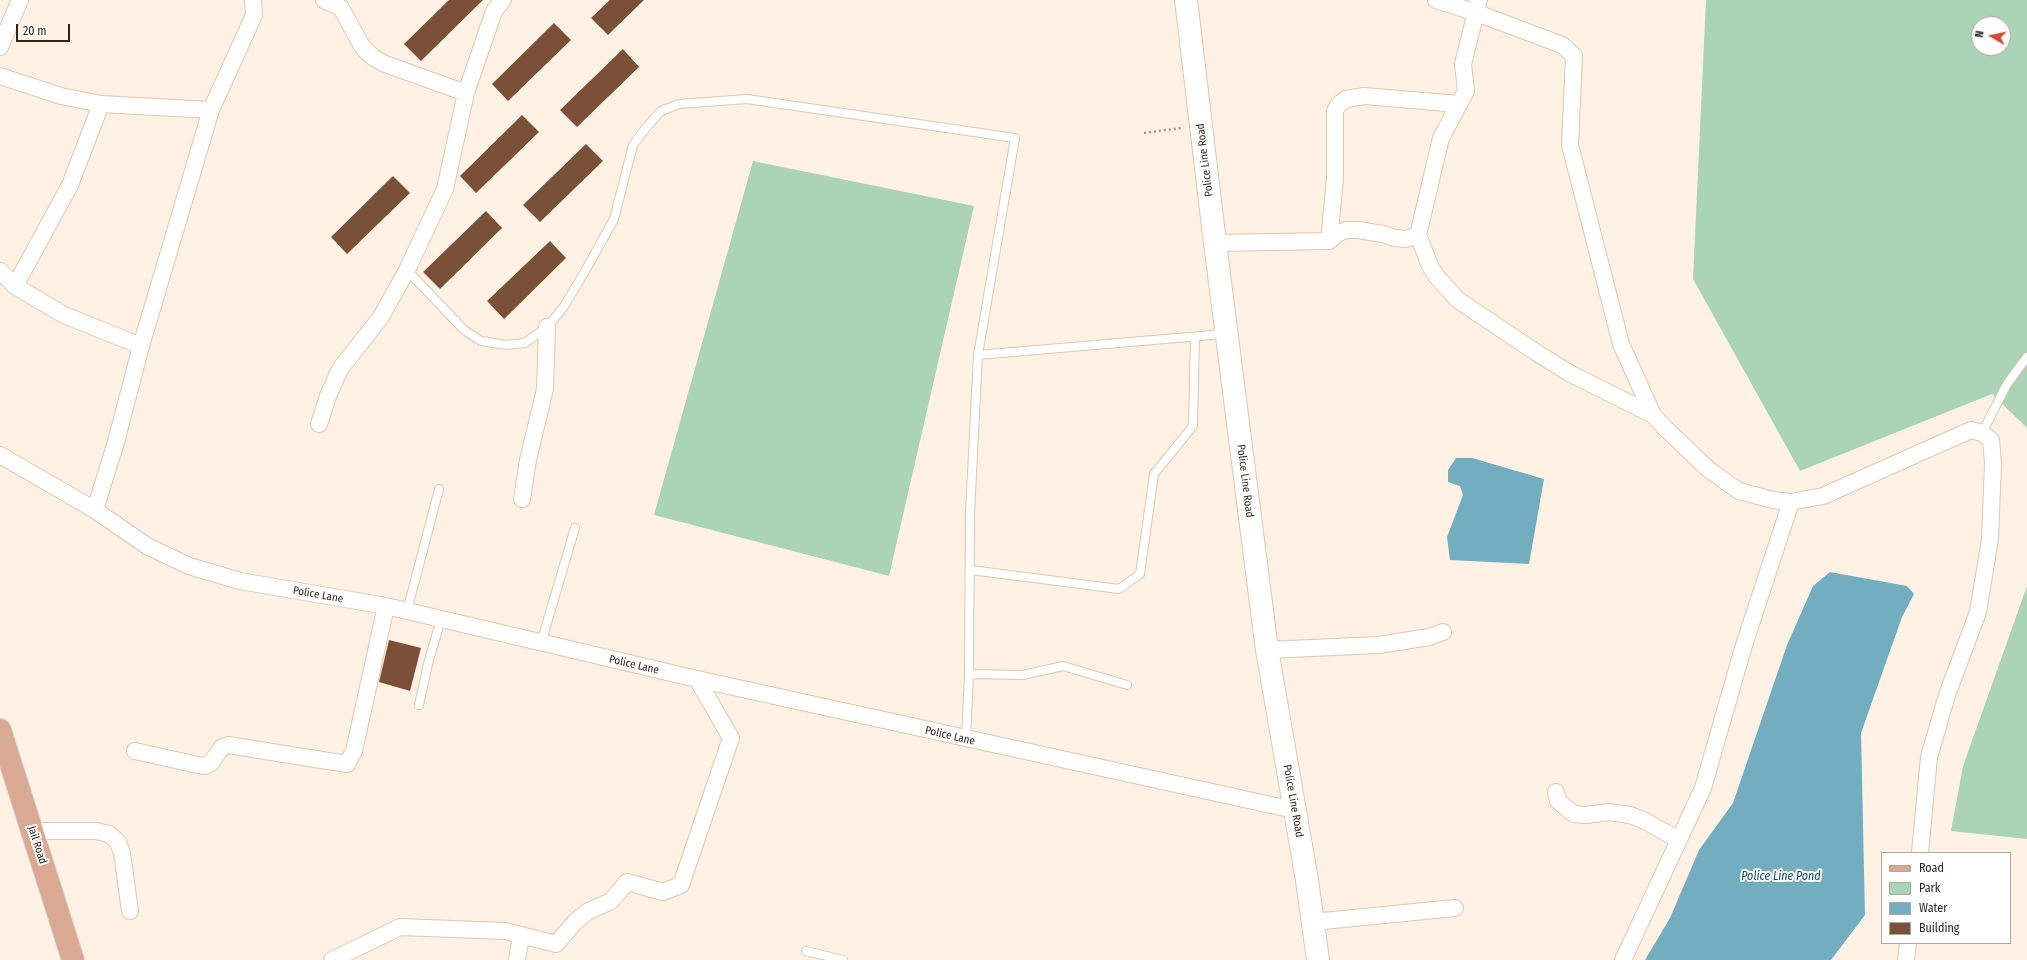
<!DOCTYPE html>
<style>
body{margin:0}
#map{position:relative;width:2027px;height:960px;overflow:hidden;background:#fff1e4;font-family:"Fira Sans Condensed",sans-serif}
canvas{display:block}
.legend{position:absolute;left:1881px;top:852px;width:130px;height:92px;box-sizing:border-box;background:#fff;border:1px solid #aba8a5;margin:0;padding:5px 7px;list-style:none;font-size:12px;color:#2d251d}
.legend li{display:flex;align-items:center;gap:8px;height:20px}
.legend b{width:20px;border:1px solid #aba8a5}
.north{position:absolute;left:1971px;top:16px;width:40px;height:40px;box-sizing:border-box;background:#fff;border:1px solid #aba8a5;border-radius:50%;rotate:279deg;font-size:11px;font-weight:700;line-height:16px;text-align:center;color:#2d251d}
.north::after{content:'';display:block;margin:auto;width:14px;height:18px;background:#d34734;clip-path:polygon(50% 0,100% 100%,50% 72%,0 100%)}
.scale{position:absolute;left:16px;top:24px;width:54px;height:18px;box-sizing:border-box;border:2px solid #2d251d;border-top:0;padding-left:5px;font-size:12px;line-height:14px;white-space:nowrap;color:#2d251d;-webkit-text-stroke:3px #fff;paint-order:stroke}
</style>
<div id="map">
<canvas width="2027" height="960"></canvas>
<ul class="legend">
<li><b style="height:5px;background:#d9a994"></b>Road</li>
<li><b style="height:11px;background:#aad4b5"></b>Park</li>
<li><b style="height:11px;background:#72aebf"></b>Water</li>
<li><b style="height:11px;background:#7a5137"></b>Building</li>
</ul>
<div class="north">N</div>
<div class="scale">20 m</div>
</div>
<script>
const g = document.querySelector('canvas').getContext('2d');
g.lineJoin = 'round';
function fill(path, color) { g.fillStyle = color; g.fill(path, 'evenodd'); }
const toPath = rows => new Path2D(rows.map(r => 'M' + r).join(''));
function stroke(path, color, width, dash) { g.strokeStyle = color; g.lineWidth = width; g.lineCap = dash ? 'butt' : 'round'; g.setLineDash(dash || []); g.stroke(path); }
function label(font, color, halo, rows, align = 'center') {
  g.font = font + ' "Fira Sans Condensed",sans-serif'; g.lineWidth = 4; g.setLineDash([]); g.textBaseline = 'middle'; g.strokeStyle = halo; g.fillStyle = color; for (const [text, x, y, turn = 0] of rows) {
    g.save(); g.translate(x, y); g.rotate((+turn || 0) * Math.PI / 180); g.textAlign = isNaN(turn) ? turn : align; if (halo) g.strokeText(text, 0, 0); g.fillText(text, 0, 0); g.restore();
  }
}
fill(toPath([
 [1706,0,2027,0,2027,428,1992,394,1800,471,1693,279],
 [1979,24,2003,24,2003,48,1979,48],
 [753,161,974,206,889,576,654,515],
 [2027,586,2027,839,1951,831,1963,766]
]), '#aad4b5');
fill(toPath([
 [1456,458,1472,458,1544,479,1529,564,1450,560,1447,537,1463,495,1460,486,1448,482,1448,470],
 [1830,572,1907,586,1914,594,1902,617,1861,733,1865,915,1831,960,1645,960,1670,918,1699,850,1733,803,1787,645,1813,586]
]), '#72aebf');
fill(toPath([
 [449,0,483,0,421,61,404,44],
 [610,0,644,0,608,35,591,18],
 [554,23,571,40,508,101,492,84],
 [623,49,639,67,577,127,560,110],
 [522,115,539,132,476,193,460,176],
 [586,144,603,161,540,222,523,205],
 [393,176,410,193,347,254,331,237],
 [486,211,502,228,440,289,423,272],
 [550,241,566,258,504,319,487,301],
 [389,640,421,648,410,691,379,682]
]), '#7a5137');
const lane = toPath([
 [407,270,464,330,481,341,506,345,525,343,547,327,563,308,584,273,614,219,633,145,645,129,661,111,679,104,747,99,1015,138,978,355,970,513,969,674,966,739],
 [978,355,1212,335,1226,332],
 [1982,433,2007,384,2027,357],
 [971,570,1119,589,1140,574,1154,474,1193,426,1195,337],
 [407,611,439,489],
 [541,643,575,528],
 [969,674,1023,675,1063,666,1127,685],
 [419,705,428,664,441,619],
 [806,951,843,960]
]);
const street = toPath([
 [324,0,341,8,363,48,374,58,385,64,466,93],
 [1436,0,1477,13,1562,45,1574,56,1570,145,1621,344,1653,415,1665,428,1708,469,1739,491,1773,500,1791,502,1823,496,1971,430,1982,433,1991,440,1993,463,1990,539,1978,612,1947,695,1929,757,1920,853],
 [0,47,20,0],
 [0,76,61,96,101,104,211,110],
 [1418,235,1430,266,1437,277,1458,300,1537,353,1571,374,1653,415],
 [1329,241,1335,179,1335,111,1338,105,1346,99,1364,96,1459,104],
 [1215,243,1329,241,1337,234,1346,230,1358,230,1383,234,1395,238,1406,239,1418,235,1441,138,1466,91,1463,64,1479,0],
 [0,271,15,286,64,315,141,346],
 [15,286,70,185,101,104],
 [319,424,328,396,340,369,381,317,407,270,445,189,466,93,494,11,503,0],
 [0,455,95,510,147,546,189,566,240,581,386,606,697,679,1294,810],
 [522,499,528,460,545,389,547,327],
 [95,510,116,442,141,346,211,110,254,15,253,0],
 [1267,650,1379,645,1429,637,1443,632],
 [135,751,198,765,205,766,211,763,222,747,228,745,347,764,354,751,386,606],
 [1556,792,1558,801,1574,814,1586,815,1609,812,1630,815,1643,820,1679,840],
 [32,831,96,831,109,834,118,842,122,853,130,911],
 [1313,922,1455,908],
 [332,960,400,927,505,931,556,944,575,922,587,912,611,901,627,882,663,892,681,885,731,738,697,679],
 [517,960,521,935],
 [1623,960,1703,788,1744,645,1791,502],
 [1906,960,1908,943]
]);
const secondary = toPath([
 [1186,0,1215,243,1267,650,1307,880,1318,960]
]);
const primary = toPath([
 [0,730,73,960]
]);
stroke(lane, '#ddc7b2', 10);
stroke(street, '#ddc7b2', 18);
stroke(secondary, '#ddc7b2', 24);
stroke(primary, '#d9d8d6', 24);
stroke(toPath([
 [1144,133,1181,128]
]), '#a2968c', 2.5, [2, 3]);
stroke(lane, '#fff', 8);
stroke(street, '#fff', 16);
stroke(secondary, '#fff', 22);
stroke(primary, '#d9a994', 22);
label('11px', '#2d251d', '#fff', [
 ["Police Line Road",1205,160,-97],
 ["Police Line Road",1245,481,83],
 ["Police Lane",318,595,10],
 ["Police Lane",634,665,13],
 ["Police Lane",950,736,13],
 ["Police Line Road",1293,801,80],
 ["Jail Road",37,845,72]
]);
label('italic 12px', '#114753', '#fff', [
 ["Police Line Pond",1781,877]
]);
</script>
